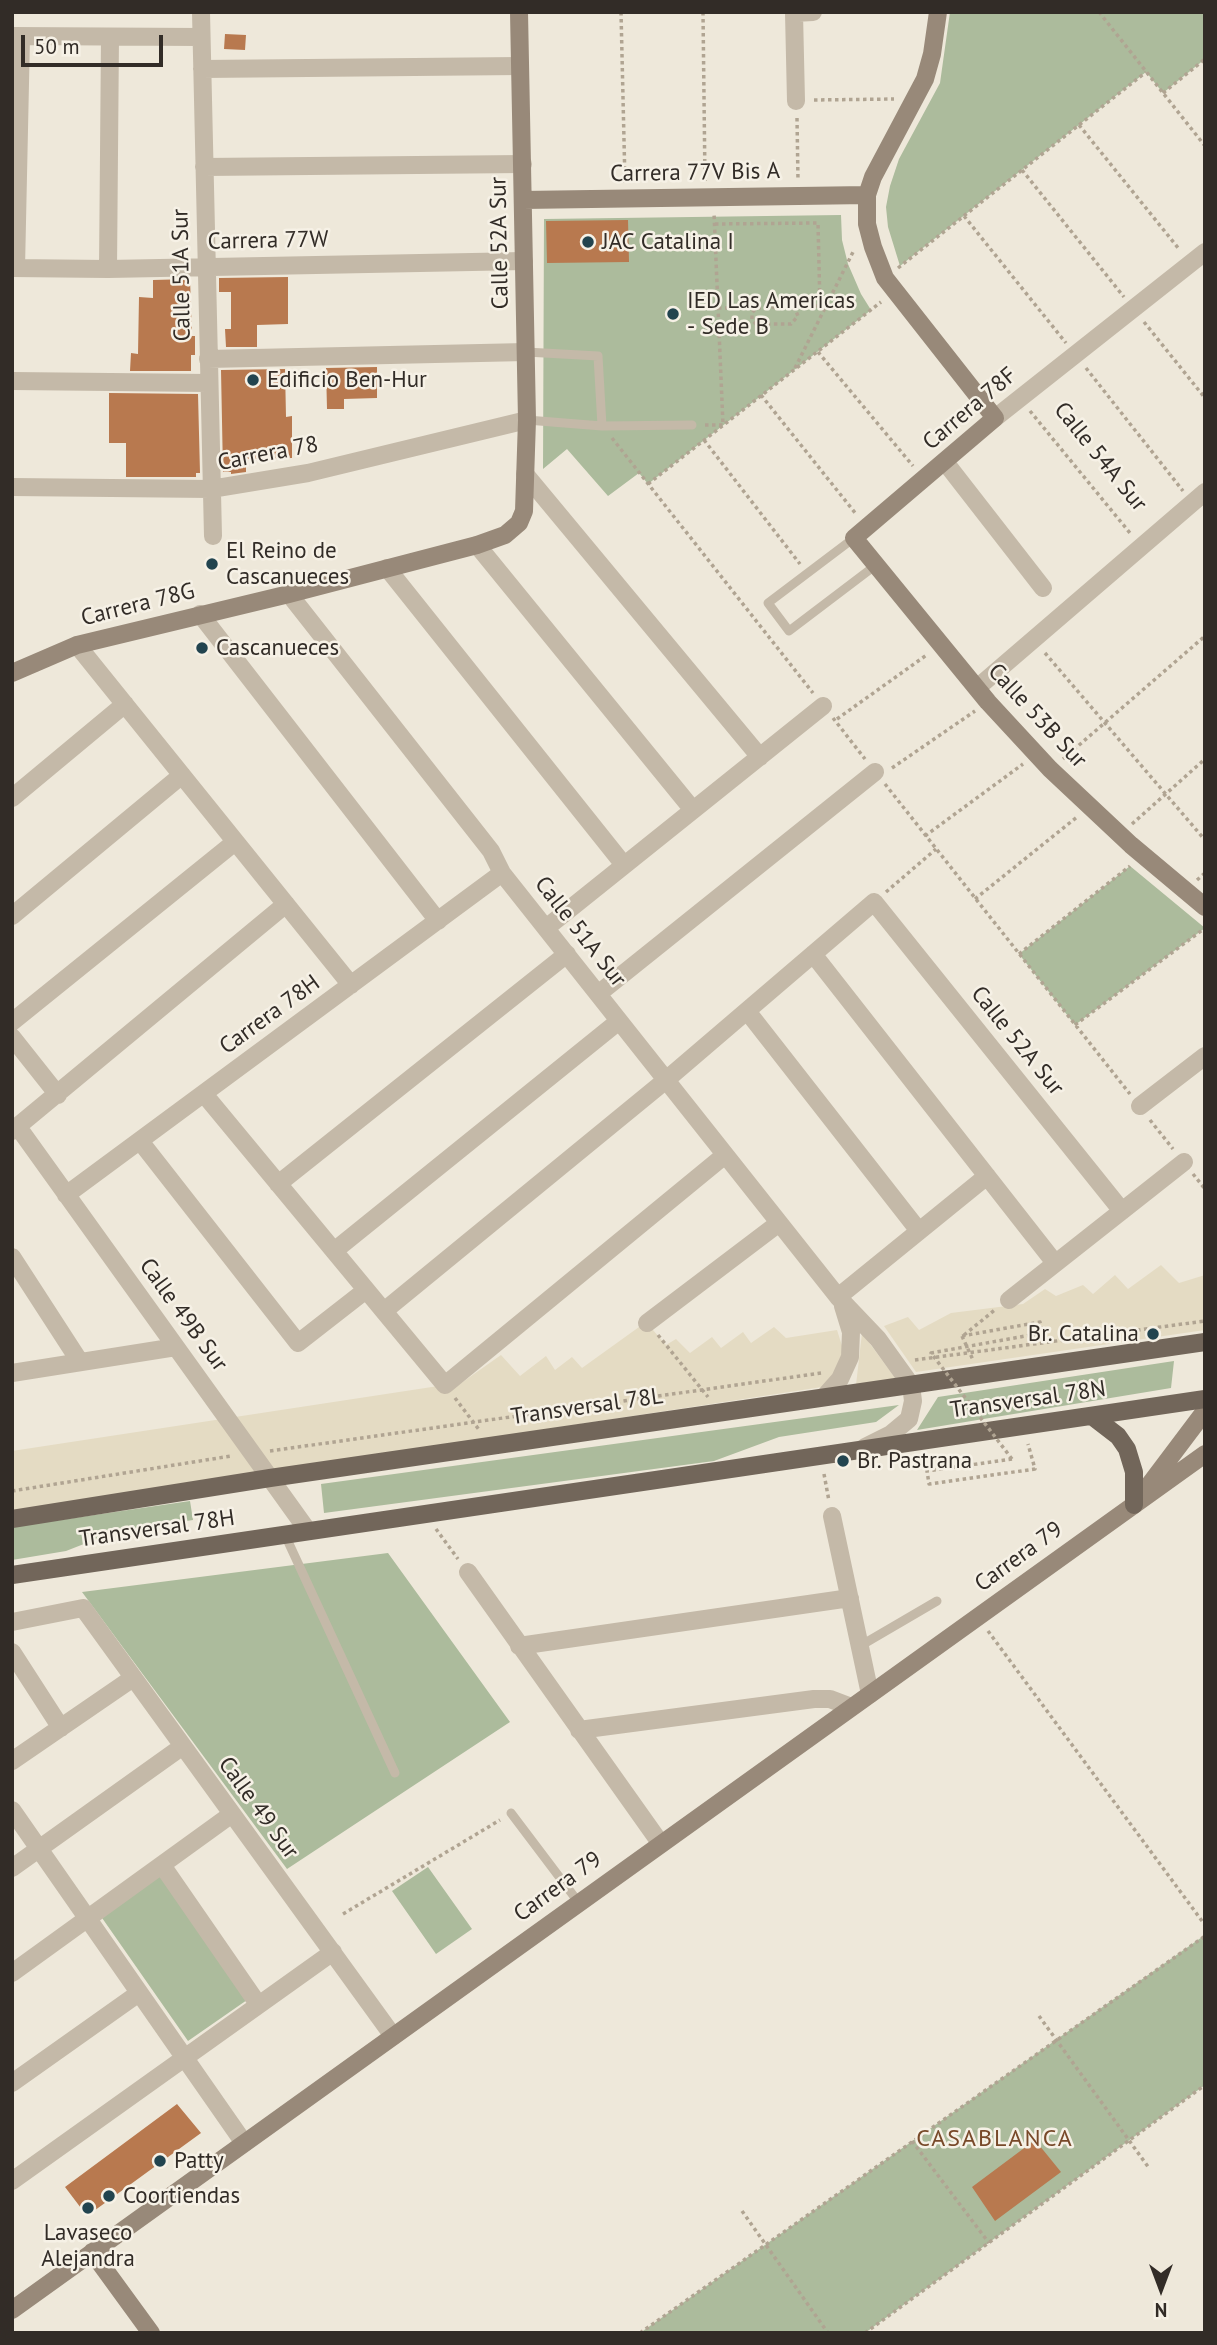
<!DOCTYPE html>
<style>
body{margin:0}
#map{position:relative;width:1217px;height:2345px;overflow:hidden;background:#eee8da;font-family:"PT Sans",sans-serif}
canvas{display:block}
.frame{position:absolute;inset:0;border:14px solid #322c27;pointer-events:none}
.north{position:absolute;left:1126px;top:2254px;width:70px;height:70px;-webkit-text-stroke:5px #f6f1e6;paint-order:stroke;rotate:180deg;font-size:19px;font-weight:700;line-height:28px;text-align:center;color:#322c27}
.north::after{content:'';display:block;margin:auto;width:24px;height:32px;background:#322c27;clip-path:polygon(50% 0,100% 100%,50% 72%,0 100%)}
.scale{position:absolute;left:21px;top:35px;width:142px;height:32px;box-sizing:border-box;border:4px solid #322c27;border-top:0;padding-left:9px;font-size:21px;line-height:24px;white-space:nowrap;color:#322c27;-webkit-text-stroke:5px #f6f1e6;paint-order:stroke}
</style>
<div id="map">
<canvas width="1217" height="2345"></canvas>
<div class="frame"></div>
<div class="north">N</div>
<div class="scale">50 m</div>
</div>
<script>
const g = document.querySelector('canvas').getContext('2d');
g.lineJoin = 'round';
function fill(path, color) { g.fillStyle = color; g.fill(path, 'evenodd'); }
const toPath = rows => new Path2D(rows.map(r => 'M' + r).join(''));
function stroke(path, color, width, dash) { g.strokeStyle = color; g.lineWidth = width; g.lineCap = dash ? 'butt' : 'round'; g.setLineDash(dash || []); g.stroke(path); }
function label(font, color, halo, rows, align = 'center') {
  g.font = font + ' "PT Sans",sans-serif'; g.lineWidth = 5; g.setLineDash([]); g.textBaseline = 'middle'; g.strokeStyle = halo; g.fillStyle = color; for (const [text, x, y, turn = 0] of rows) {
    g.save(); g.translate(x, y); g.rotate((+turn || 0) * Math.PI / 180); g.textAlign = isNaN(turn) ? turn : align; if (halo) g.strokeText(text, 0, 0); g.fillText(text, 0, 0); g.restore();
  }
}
fill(toPath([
 [950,12,1205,12,1205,59,1163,93,1146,72,900,266,888,227,886,207,890,186,899,159,940,83],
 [841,215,842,240,848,264,861,294,871,310,648,484,639,473,608,496,567,449,543,469,544,219],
 [1130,866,1205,928,1075,1025,1019,954],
 [1174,1361,1171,1388,917,1430,938,1397],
 [899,1405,876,1422,779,1437,714,1461,324,1513,321,1484],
 [190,1501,193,1520,112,1533,66,1551,12,1560,12,1527],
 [388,1553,510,1722,287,1869,82,1592],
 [428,1867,472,1929,436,1954,392,1891],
 [159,1874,247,2000,188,2041,100,1915],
 [1205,1935,1205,2085,865,2333,640,2333]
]), '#acbb9c');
fill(toPath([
 [1161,1265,1179,1283,1205,1275,1205,1330,916,1372,884,1326,908,1317,919,1330,951,1313,1023,1304,1045,1289,1056,1296,1083,1285,1093,1294,1115,1275,1128,1289],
 [646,1322,666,1345,676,1339,690,1353,712,1337,721,1348,743,1332,751,1343,774,1327,786,1338,837,1330,843,1349,837,1371,822,1387,12,1511,12,1451,445,1385,457,1386,501,1355,520,1376,546,1356,555,1370,572,1357,582,1368],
 [862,1333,896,1379,856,1385]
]), '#e4dbc3');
fill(toPath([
 [225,34,246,35,245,50,224,49],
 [628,220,629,262,547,263,546,221],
 [288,277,288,324,257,325,257,347,226,347,225,329,231,329,231,292,219,292,219,278],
 [190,279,192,336,195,336,195,355,191,355,191,371,130,371,131,353,138,354,139,297,153,298,153,280],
 [377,367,377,398,344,399,344,409,327,409,326,368],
 [285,369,286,417,292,416,292,458,246,459,246,472,231,474,231,472,223,472,221,370],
 [109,393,198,394,200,473,196,473,196,477,126,477,126,443,109,443],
 [177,2104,201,2133,87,2216,65,2187],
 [1035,2140,1061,2172,995,2221,972,2187]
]), '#b8794f');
stroke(toPath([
 [621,12,625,183],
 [703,12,705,181],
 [1099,12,1205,146],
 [1163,93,1205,59],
 [814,100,894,99],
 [797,118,798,180],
 [1079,125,1179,249],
 [1022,170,1124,297],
 [964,216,1066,343],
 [715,224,818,223,820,306,756,308,752,313,752,320,756,324,791,324,798,316,795,309,792,307],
 [898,268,1146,72],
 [718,308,755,308],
 [1144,322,1205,398],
 [818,352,913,466],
 [795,368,854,250],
 [1086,368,1183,491],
 [761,395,856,514],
 [1030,411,1130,533],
 [705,425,723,425,714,213],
 [612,438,813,693],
 [704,440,800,564],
 [648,484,881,302],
 [1045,653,1205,840],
 [833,718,865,759],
 [837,719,928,654],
 [1063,759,1205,636],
 [892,768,975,711],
 [885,784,1130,1094],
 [1132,824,1205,759],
 [925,836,1023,764],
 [1197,880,1205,873],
 [886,892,936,849],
 [975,899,1077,817],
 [1019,954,1130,866],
 [1075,1025,1205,928],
 [1150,1120,1173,1149],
 [1193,1174,1205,1189],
 [658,1335,708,1397],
 [964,1335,996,1309],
 [962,1336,1040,1322,1042,1333],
 [962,1336,973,1360],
 [915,1360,1205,1321],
 [455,1398,480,1431],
 [270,1451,821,1373],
 [1012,1459,927,1471,929,1484,1035,1469,1028,1444],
 [824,1474,829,1501],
 [12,1491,231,1456],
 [436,1529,458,1559],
 [988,1631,1205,1925],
 [343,1914,500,1820],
 [1039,2016,1149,2168],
 [912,2141,989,2243],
 [742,2211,828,2333],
 [640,2333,1205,1936],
 [865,2333,1205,2085]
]), '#b0a492', 3.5, [3.5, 3.5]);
stroke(toPath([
 [526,352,598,356,602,426],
 [527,420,602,426,692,425],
 [854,538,768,603,789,631,876,565],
 [285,1535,395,1773],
 [860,1646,937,1601],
 [511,1813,579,1903]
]), '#c4b9a8', 9);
stroke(toPath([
 [201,12,213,536],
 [12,36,201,37],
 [202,69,520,66],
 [796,101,794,13,813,12],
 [204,167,523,164],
 [12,268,108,269,524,261],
 [16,268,21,37],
 [108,269,110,37],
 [208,359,526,352],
 [12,381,208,383],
 [995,418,1205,252],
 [945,462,1043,588],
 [525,474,760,757],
 [12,487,211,489,308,473,527,420],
 [477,545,693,810],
 [387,568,624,865],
 [289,594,491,851,502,873,838,1297,878,1339,911,1385,913,1401,909,1419,891,1434,865,1447],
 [200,614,438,921],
 [77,645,351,985],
 [977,688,1205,492],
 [12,798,125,704],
 [12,916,182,775],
 [546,928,823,706],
 [813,954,1055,1263],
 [598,994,875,772],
 [747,1011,919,1231],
 [12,1022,235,842],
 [12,1037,58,1095],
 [204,1094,445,1385,725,1155],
 [1140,1106,1205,1056],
 [18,1127,308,1531],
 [12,1131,286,904],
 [140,1141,298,1343,366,1290],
 [278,1184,567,954],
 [66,1195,502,873],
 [334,1251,619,1021],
 [12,1257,80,1362],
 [838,1297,987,1176],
 [1009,1300,1184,1162],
 [384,1311,666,1080,874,902,1122,1211],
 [647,1323,779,1223],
 [12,1373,176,1347],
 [824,1397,840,1379,850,1357,851,1332,843,1306],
 [832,1516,870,1694],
 [468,1572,661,1844],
 [12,1622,83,1608,393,2036],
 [519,1646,850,1598],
 [12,1652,61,1728],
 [579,1730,814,1699,830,1699,851,1707],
 [12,1761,133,1678],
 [12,1810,244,2143],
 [162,1865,258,2004],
 [12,1868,183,1746],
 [12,1973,232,1814],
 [12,2083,139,1993],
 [12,2181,333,1952]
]), '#c4b9a8', 18);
stroke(toPath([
 [938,12,932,54,925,79,873,177,867,195,867,224,873,247,885,278,995,418,854,538,988,702,1050,769,1131,845,1205,907],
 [523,200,867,195],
 [12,673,77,645,289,594,477,545,505,535,519,523,524,511,527,420,519,12],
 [1144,1492,1205,1411],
 [92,2252,151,2333],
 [12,2310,1205,1454]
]), '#988979', 18);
stroke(toPath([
 [1092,1416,1118,1436,1127,1449,1134,1472,1134,1505],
 [12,1519,270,1478,1205,1342],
 [12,1575,1205,1399]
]), '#72665a', 18);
stroke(toPath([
 [1012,1459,931,1353,1042,1333]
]), '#b0a492', 3.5, [3.5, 3.5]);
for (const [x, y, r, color] of [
 [588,242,7,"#22444f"],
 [673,314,7,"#22444f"],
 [253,380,7,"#22444f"],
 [212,564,7,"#22444f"],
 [202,648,7,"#22444f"],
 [1153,1334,7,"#22444f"],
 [843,1461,7,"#22444f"],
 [160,2161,7,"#22444f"],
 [109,2196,7,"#22444f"],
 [88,2208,7,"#22444f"]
]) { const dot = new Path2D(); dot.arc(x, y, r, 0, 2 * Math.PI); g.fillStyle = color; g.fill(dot); stroke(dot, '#f6f1e6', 2.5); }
label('23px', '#322c27', '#f6f1e6', [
 ["Carrera 77V Bis A",695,173,-1],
 ["Carrera 77W",268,241,-1],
 ["Calle 52A Sur",500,243,-91],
 ["Calle 51A Sur",182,275,-91],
 ["Carrera 78F",970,409,-40],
 ["Carrera 78",268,454,-11],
 ["Calle 54A Sur",1100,457,51],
 ["Carrera 78G",138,605,-14],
 ["Calle 53B Sur",1037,716,47],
 ["Calle 51A Sur",580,932,52],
 ["Carrera 78H",270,1015,-36],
 ["Calle 52A Sur",1017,1041,51],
 ["Calle 49B Sur",183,1315,54],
 ["Transversal 78N",1028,1400,-8],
 ["Transversal 78L",587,1407,-8],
 ["Transversal 78H",157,1529,-8],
 ["Carrera 79",1019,1557,-36],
 ["Calle 49 Sur",258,1808,54],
 ["Carrera 79",558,1887,-36]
]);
label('23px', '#322c27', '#f6f1e6', [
 ["JAC Catalina I",602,242],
 ["IED Las Americas",687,301],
 ["- Sede B",687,327],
 ["Edificio Ben-Hur",267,380],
 ["El Reino de",226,551],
 ["Cascanueces",226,577],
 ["Cascanueces",216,648],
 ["Br. Catalina",1139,1334,"right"],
 ["Br. Pastrana",857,1461],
 ["Patty",174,2161],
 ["Coortiendas",123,2196],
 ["Lavaseco",88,2233,"center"],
 ["Alejandra",88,2259,"center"]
], 'left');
g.letterSpacing = '2px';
label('24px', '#784929', '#f6f1e6', [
 ["CASABLANCA",995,2139]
]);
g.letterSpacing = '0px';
</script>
